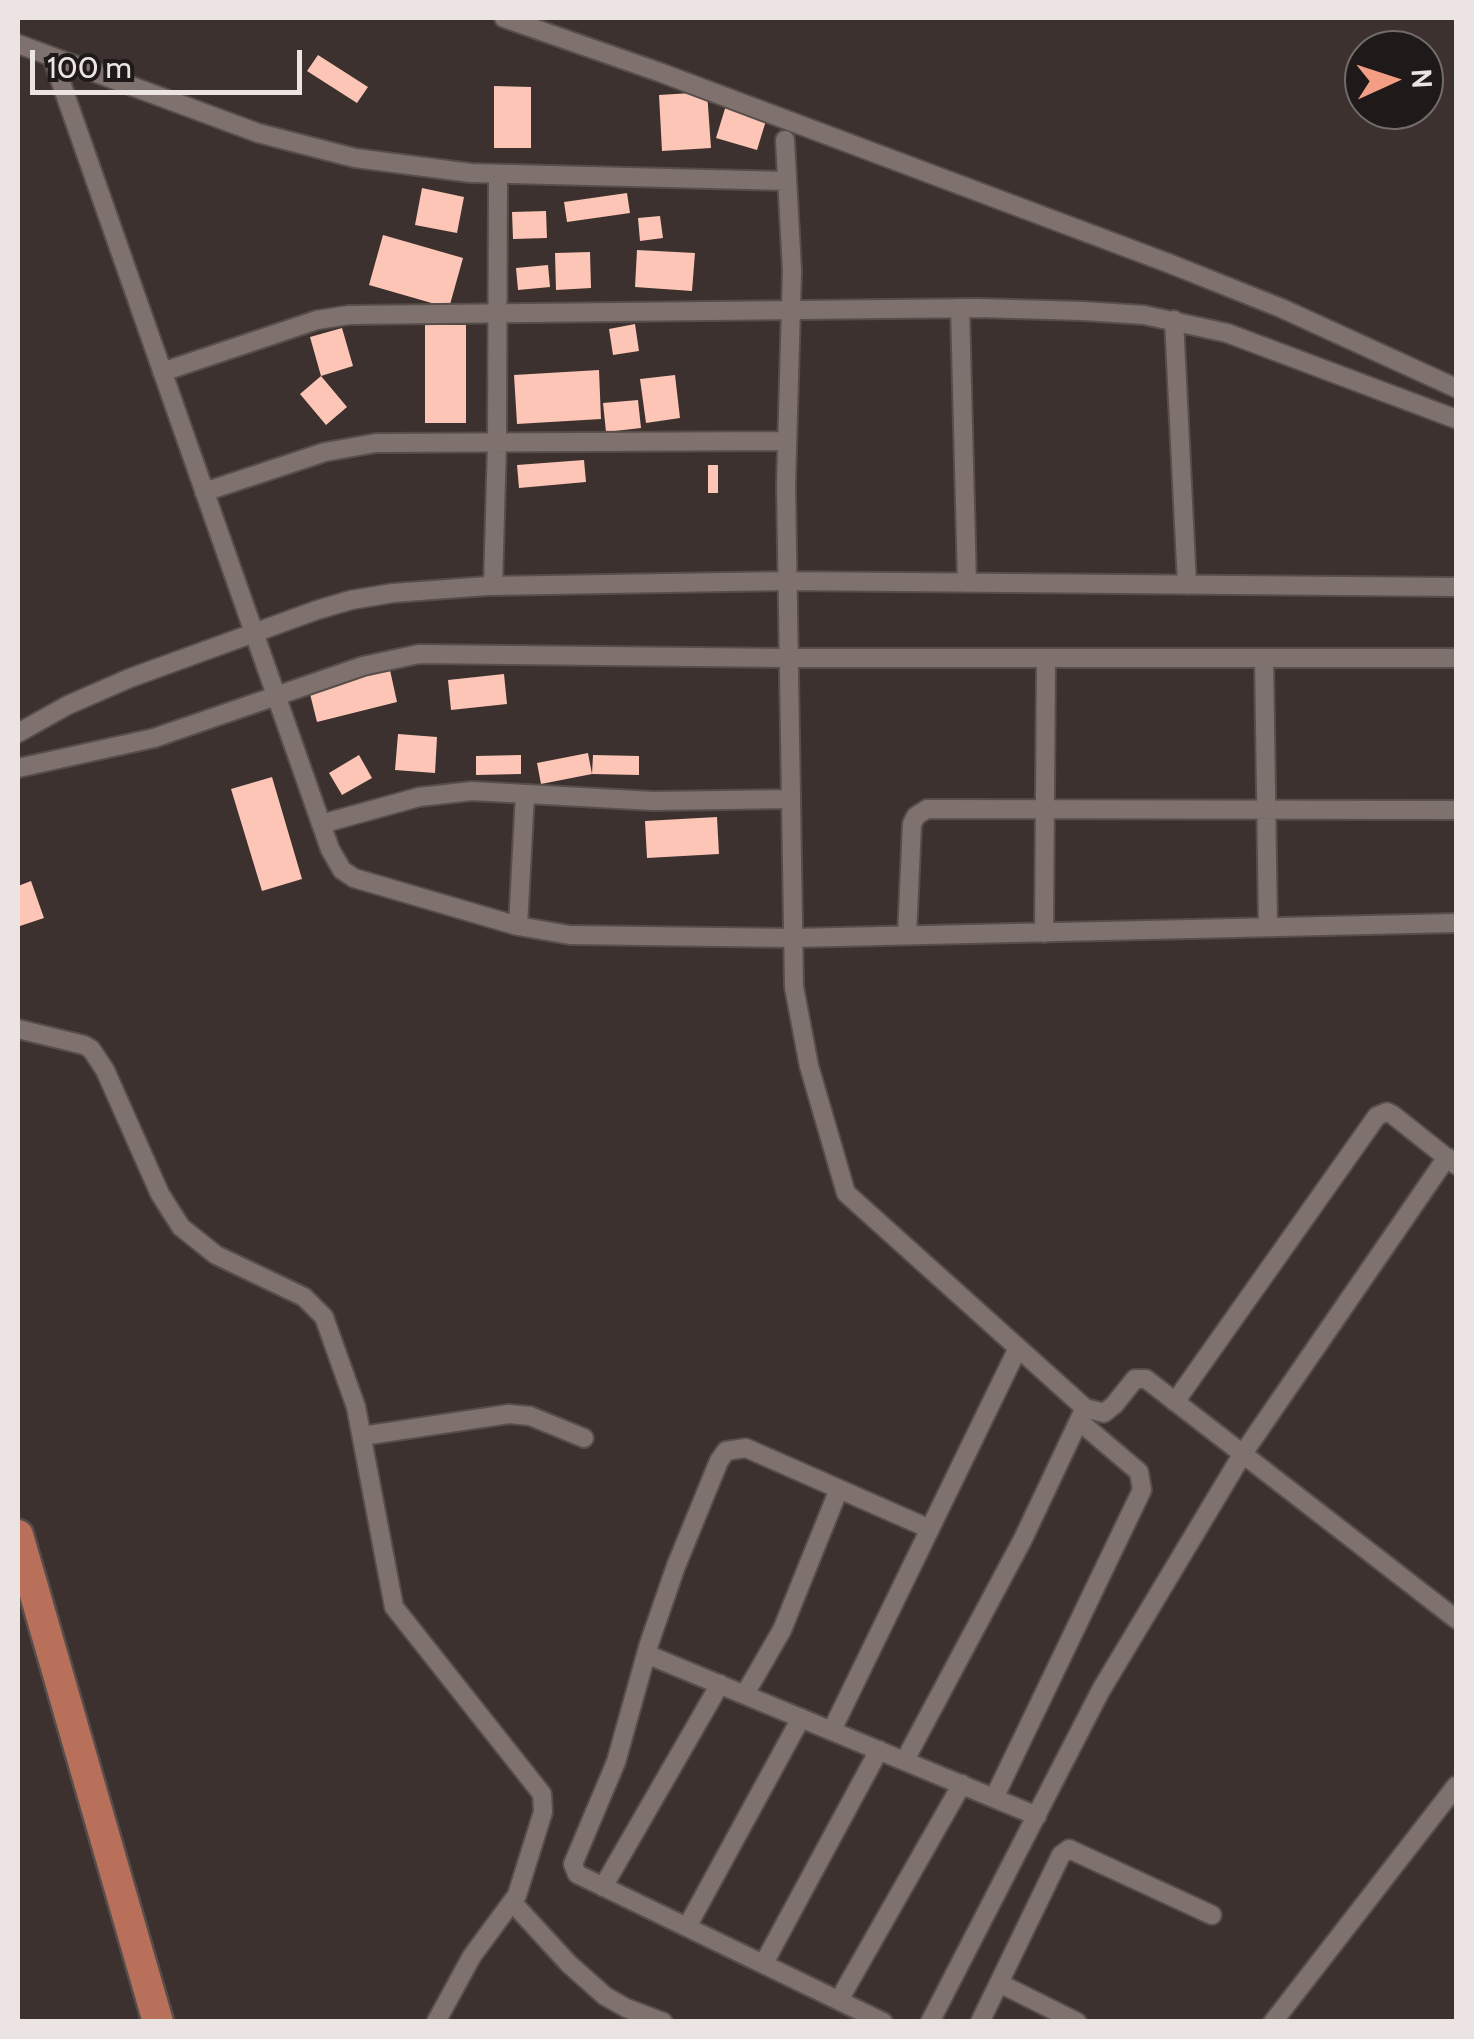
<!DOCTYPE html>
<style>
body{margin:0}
#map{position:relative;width:1474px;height:2039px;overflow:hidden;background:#3c312e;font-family:Cabin,sans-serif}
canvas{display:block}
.frame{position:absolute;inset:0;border:20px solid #ebe4e2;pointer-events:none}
.north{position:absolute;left:1344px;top:30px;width:100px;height:100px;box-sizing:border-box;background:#1f1a19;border:2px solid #716b69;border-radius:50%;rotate:87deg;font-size:28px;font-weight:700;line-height:40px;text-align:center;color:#ebe4e2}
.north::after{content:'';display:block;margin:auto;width:35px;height:45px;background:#f49e86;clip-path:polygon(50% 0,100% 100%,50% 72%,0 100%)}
.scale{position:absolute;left:30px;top:50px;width:272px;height:45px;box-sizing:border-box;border:5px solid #ebe4e2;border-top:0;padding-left:12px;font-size:30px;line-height:35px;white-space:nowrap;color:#ebe4e2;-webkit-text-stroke:8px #1f1a19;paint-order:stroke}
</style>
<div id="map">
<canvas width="1474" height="2039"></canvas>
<div class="frame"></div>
<div class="north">N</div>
<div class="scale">100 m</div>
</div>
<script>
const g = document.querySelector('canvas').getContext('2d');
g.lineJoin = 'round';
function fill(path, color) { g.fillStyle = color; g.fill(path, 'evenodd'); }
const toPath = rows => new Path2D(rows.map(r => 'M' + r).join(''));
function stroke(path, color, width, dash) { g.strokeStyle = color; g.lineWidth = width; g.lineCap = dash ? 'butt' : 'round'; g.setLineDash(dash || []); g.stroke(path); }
fill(toPath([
 [318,55,368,87,357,103,307,71],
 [494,86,531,87,531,148,494,148],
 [707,92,711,148,662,151,659,95],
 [727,102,768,114,757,150,716,138],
 [422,188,464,197,457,233,415,225],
 [627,193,630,213,567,222,564,202],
 [546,211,547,238,513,239,512,212],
 [660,216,663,238,640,241,638,218],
 [383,235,463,258,449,308,369,285],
 [637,250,695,253,692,291,635,287],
 [590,252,591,288,556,290,555,253],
 [548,265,550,287,518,290,516,268],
 [635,324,639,351,613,355,609,329],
 [425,325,466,325,466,423,425,423],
 [342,328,353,366,321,376,347,407,326,425,300,394,321,376,310,337],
 [599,370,601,419,517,424,514,375],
 [675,375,680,418,646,423,640,379],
 [638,400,641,428,606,432,603,403],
 [584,460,586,482,519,488,517,465],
 [708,465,718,465,718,493,708,493],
 [390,670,397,702,317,722,309,690],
 [504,674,507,704,451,710,448,680],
 [398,734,437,737,435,773,395,770],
 [588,753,592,774,541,784,537,763],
 [359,755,372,778,342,795,329,773],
 [521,755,521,774,476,775,476,756],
 [593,755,639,756,639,775,592,774],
 [272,777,302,879,262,891,231,789],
 [717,817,719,854,647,858,645,821],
 [31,881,44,918,20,926,18,886]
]), '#fcc5b5');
const minor = toPath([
 [504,18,659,72,1168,263,1281,308,1456,388],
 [18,44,258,133,355,158,471,173,787,181],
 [52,57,330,849,342,870,354,878,518,926,570,935,793,938,1456,923],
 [785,140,792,271,786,485,794,987,809,1066,846,1193,1085,1408,1104,1413,1114,1405,1135,1379,1146,1379,1456,1619],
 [960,308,967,583],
 [1174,320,1187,585],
 [162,372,317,320,349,315,978,308,1083,311,1144,315,1227,333,1456,419],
 [204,492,325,452,376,443,786,441],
 [493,586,497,443,498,174],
 [1264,658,1268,927],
 [18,733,68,705,130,678,317,610,351,600,393,593,487,586,787,581,1456,587],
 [18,768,154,738,363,666,419,654,788,658,1456,658],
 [321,824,419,797,472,791,653,801,791,799],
 [518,926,525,794],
 [1044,933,1046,658],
 [907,935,912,824,916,816,927,809,1456,810],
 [18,1029,84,1045,91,1049,105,1070,160,1194,181,1227,216,1255,304,1297,324,1317,356,1407,394,1607,542,1794,543,1812,517,1895,472,1956,436,2022],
 [1175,1402,1377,1116,1387,1112,1393,1115,1456,1165],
 [362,1436,509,1414,530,1416,584,1438],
 [646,1654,1037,1816],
 [745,1694,782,1630,839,1489],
 [832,1730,1018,1348],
 [905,1760,1023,1539,1082,1414],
 [994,1798,1142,1490,1139,1472,1079,1421],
 [603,1887,720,1684],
 [513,1903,569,1964,605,1996,626,2008,663,2022],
 [687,1927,801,1718],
 [764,1963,879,1750],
 [999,1983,1077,2022],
 [839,2000,962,1784],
 [883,2022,577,1874,573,1864,616,1762,649,1644,676,1566,719,1461,726,1451,746,1448,930,1529],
 [930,2022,1101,1690,1242,1455,1447,1157],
 [980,2022,1061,1855,1069,1849,1212,1915],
 [1273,2022,1456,1786]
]);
const trunk = toPath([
 [18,1535,158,2022]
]);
stroke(minor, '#574e4b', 22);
stroke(trunk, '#574e4b', 35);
stroke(minor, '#7e716e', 18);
stroke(trunk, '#b9705b', 30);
</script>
